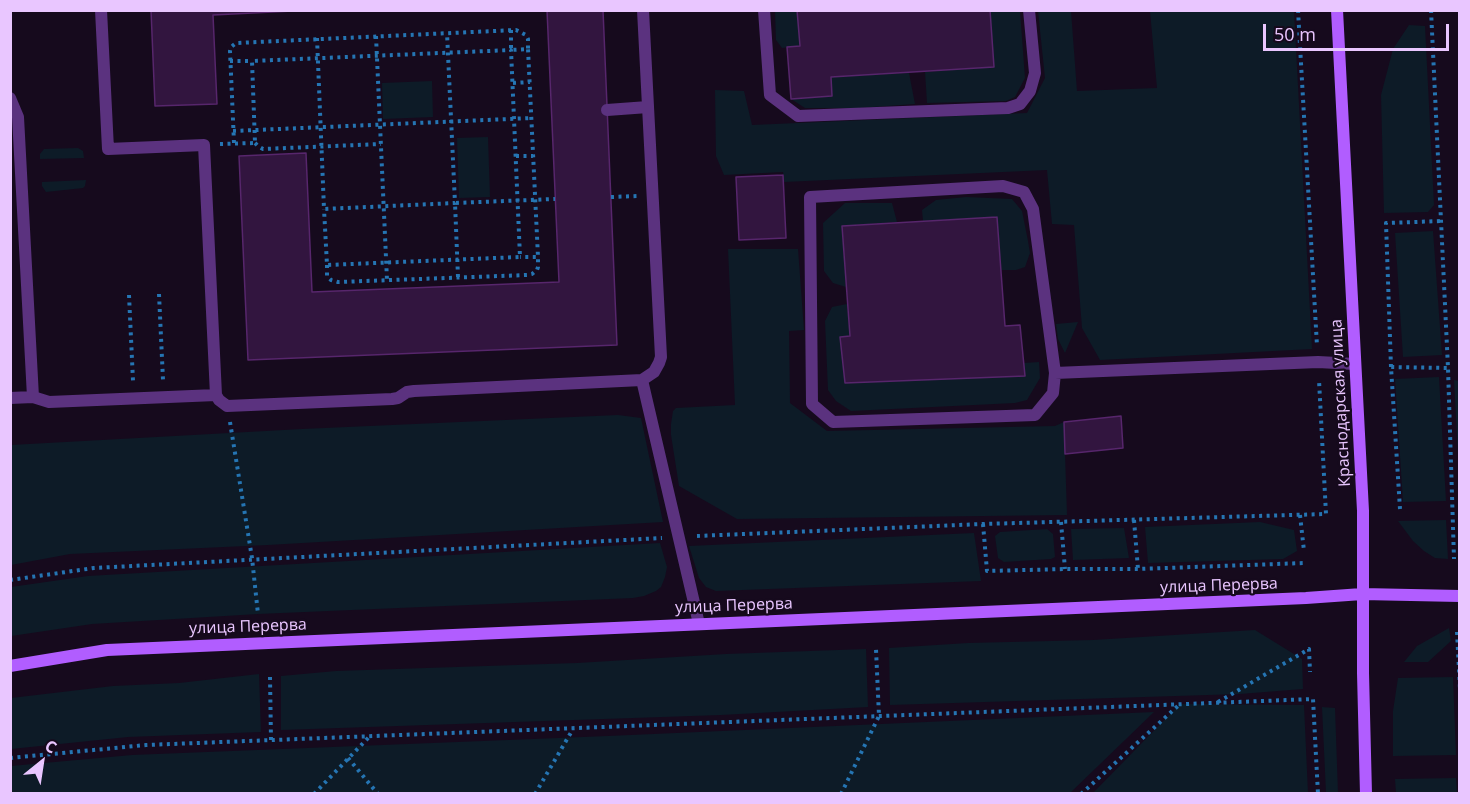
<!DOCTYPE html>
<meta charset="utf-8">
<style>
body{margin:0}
#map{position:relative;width:1470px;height:804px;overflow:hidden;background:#160a1d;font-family:"Open Sans",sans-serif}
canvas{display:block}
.frame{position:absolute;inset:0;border:12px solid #e9c6ff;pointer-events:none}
.north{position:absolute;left:12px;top:732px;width:60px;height:60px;-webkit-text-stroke:4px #160a1d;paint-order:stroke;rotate:30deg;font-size:16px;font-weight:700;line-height:24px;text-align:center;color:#e9c6ff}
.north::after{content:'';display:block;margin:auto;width:21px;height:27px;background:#e9c6ff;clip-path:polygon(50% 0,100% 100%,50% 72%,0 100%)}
.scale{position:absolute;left:1263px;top:24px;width:186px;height:27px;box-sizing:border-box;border:3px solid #e9c6ff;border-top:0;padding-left:8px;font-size:18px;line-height:21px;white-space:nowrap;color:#e9c6ff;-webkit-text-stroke:4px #160a1d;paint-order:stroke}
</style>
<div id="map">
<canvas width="1470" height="804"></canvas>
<div class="frame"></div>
<div class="north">С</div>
<div class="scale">50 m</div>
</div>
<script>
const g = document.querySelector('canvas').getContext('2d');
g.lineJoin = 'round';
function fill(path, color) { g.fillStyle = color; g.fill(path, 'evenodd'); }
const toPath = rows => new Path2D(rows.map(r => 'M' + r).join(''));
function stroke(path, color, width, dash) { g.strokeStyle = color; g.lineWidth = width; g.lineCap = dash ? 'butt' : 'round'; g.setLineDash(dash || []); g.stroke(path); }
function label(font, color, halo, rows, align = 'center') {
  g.font = font + ' "Open Sans",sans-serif'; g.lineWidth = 4.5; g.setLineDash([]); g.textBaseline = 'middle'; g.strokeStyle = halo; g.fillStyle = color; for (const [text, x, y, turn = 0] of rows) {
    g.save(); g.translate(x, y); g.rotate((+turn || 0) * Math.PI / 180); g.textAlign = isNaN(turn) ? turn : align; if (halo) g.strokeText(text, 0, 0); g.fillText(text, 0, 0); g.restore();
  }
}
fill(toPath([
 [775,11,797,11,800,46,782,48,776,40],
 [990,11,1020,11,1025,78,1015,97,1006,101,927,103,925,72,993,67],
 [1038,11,1071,11,1077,91,1157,88,1150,11,1294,11,1312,349,1100,360,1082,328,1074,225,1052,224,1047,170,784,182,783,172,724,175,716,156,715,90,744,91,752,125,1027,113,1045,78],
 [1409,25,1425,26,1434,205,1428,212,1384,213,1381,95,1393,49],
 [909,73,915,104,859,108,805,108,791,99,832,96,831,77],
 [432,81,433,117,383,119,382,83],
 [488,137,490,197,459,198,457,138],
 [78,148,83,151,84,158,40,159,40,154,44,149],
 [86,180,85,186,83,188,46,192,42,186,42,182],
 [966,197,1012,199,1022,211,1028,241,1030,253,1025,267,1016,270,1001,270,997,217,923,221,922,210,936,200],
 [845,203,892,203,897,222,842,226,846,287,833,283,824,271,823,223],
 [1433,231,1442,355,1403,357,1395,233],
 [728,249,798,249,804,330,789,331,790,403,827,431,1055,426,1064,422,1067,515,737,519,679,486,671,435,671,424,673,411,676,408,735,405],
 [847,304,850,336,840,337,1024,363,1039,362,1040,378,1027,400,1015,403,851,411,836,401,828,390,825,321,832,307],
 [1078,322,1065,353,1058,339,1056,324],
 [1439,377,1446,501,1403,502,1395,379],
 [1454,380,1459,381,1459,473],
 [618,415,641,418,663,522,268,545,70,554,11,565,11,445,302,429],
 [1446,520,1448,559,1435,558,1424,551,1413,541,1398,521],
 [1260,522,1294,530,1297,551,1283,559,1148,563,1145,527],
 [1124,528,1129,558,1073,560,1071,529],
 [1047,529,1053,534,1055,557,1051,559,1004,562,998,558,995,536,1000,532],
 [974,533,981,581,716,591,706,587,699,578,689,546],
 [660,543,667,567,665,577,661,587,656,591,644,596,633,598,258,614,92,624,11,636,11,587,88,576],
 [1449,628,1451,641,1428,662,1404,662,1417,646],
 [1255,630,1302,659,1303,689,1240,694,890,705,889,648,968,643,1093,640],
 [866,649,868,707,721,715,281,730,281,676,336,671,577,663,726,654],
 [259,674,261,732,128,737,11,749,11,698,113,686,179,683],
 [1453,677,1456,755,1393,756,1393,711,1398,678],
 [1180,704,1304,705,1308,793,1093,793],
 [1322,707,1335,708,1338,793,1326,793],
 [1154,712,1070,793,11,793,11,766,132,755,608,736],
 [1456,778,1457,793,1396,793,1395,779]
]), '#0d1b27');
const building = toPath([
 [151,10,313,10,213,15,217,104,155,106,151,10],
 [547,10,603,10,617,345,248,360,239,156,306,153,312,292,559,282,547,10],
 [797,10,990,10,994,67,831,77,832,96,791,99,787,47,800,46,797,10],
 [783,175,786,238,739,240,736,177,783,175],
 [997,217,1005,326,1020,325,1025,376,845,383,840,337,850,336,842,226,997,217],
 [1121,416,1123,448,1065,454,1064,422,1121,416]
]);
fill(building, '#32153f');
stroke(building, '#57266c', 1.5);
stroke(toPath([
 [1298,10,1317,346],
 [1431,10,1448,368,1454,559],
 [511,30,511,50,528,49,538,257,520,257],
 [376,36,387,280],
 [317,38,324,209,455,203,447,33],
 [230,61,252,61],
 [513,83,530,82],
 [233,131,532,118],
 [234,143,230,51,231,47,236,43,516,30,526,35,528,39,528,49],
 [255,143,258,146,263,149,381,144],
 [220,144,255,143,252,61,511,50,520,257,327,265,324,209],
 [516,156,533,156],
 [611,197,637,196],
 [327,265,327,276,331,280,338,282,527,275,532,274,537,270,538,267,538,257],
 [458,277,455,203,555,199],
 [159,294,163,380],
 [129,295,133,381],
 [1391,367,1386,223,1442,221],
 [230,422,252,558,258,614],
 [1400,509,1391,367,1448,368],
 [1300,515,1304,551],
 [1134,520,1138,569],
 [1061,522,1065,569],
 [983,524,987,571,1065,569,1138,569,1304,563],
 [697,536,983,524,1326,514,1319,380],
 [10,580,94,568,662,538],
 [1457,632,1460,689],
 [270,677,271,740],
 [1218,702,1309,649,1310,672],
 [10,758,146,745,1313,699,1318,794],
 [348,758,378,794],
 [314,794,369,737],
 [535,794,573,729],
 [841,794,879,716,876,649],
 [1081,794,1179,705]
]), '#2575b3', 4, [3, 4.5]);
stroke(toPath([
 [101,10,108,149,204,145,216,395,219,400,227,406,392,399,398,398,407,392,414,391,642,380,654,372,659,363,661,357,643,10],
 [764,10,770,95,798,116,1008,108,1020,104,1030,91,1035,73,1029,10],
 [10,98,18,117,33,397,10,398],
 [607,110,648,107],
 [1055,373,1053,393,1035,415,833,422,812,404,810,197,1003,186,1024,192,1033,209,1055,373,1318,362,1355,364],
 [642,380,699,624],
 [33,397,49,402,216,395]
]), '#5b327f', 12);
stroke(toPath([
 [1337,10,1363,511,1363,673,1366,794],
 [10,666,107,650,1306,598,1362,594,1460,596]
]), '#b15dff', 12);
label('16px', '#e9c6ff', '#160a1d', [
 ["Краснодарская улица",1341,403,-93],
 ["улица Перерва",1219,586,-2],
 ["улица Перерва",734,606,-2],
 ["улица Перерва",248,627,-2]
]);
</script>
